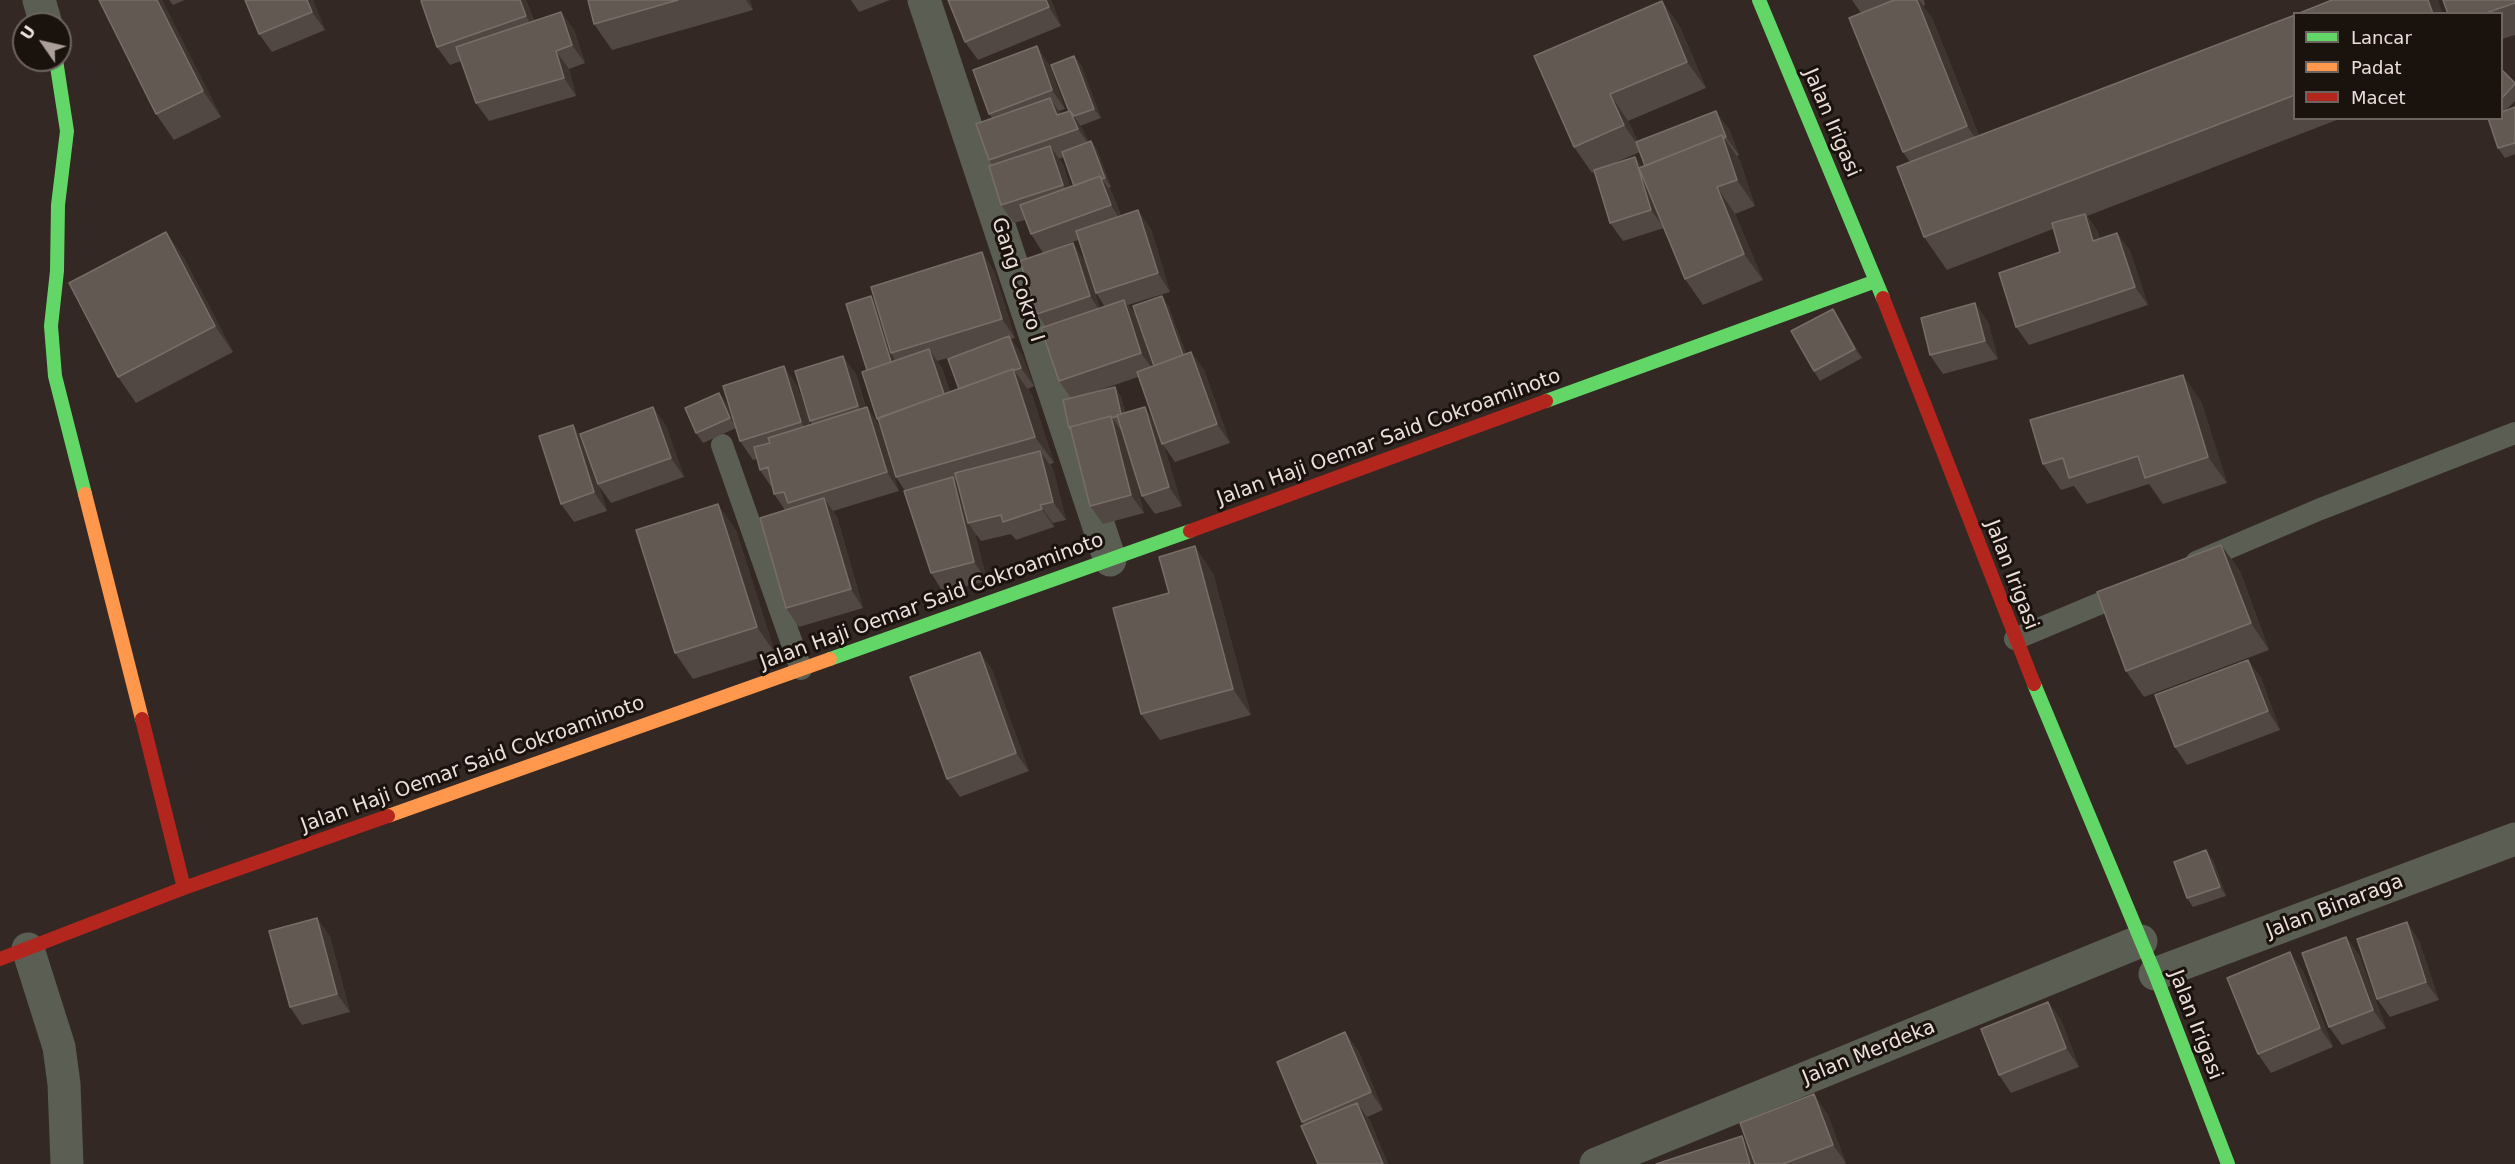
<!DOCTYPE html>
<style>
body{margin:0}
#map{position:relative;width:2515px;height:1164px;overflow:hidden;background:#332823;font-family:"DejaVu Sans",sans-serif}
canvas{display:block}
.legend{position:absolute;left:2293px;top:12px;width:210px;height:108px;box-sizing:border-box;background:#1a120d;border:2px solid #6e645f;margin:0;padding:8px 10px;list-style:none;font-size:18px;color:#ecdfd9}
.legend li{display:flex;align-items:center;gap:12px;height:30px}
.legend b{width:30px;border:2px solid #6e645f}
.north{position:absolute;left:12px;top:12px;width:60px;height:60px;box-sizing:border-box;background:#1a120d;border:2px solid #6e645f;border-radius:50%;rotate:304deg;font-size:16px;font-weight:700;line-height:24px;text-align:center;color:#ecdfd9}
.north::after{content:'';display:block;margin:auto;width:21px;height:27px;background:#ab9f99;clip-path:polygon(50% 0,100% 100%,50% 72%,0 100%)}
</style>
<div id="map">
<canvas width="2515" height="1164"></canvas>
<ul class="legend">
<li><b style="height:8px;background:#63d668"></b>Lancar</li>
<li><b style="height:8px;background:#ff974d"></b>Padat</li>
<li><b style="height:8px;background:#b3261e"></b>Macet</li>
</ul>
<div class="north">U</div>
</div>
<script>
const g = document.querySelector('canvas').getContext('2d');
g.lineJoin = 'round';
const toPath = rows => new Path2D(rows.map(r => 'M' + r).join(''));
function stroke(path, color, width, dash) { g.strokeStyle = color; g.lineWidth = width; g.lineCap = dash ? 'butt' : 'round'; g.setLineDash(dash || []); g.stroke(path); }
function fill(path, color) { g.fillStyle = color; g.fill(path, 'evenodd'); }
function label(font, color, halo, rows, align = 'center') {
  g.font = font + ' "DejaVu Sans",sans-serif'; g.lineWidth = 6; g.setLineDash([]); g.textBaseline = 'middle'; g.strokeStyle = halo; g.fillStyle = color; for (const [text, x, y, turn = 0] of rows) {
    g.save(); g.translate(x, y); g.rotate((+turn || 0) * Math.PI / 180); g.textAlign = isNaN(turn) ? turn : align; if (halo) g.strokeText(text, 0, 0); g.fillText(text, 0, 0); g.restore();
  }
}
stroke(toPath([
 [722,445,801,669],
 [2196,562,2318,510,2515,433],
 [2015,639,2127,592]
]), '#5a5e53', 22);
stroke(toPath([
 [39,0,46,24],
 [924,0,1110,560],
 [28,949,59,1047,64,1084,67,1164],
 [2155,974,2515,839],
 [1596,1164,2141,941]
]), '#5a5e53', 33);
stroke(toPath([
 [1759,0,1883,298],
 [56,60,67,131,58,205,57,271,51,326,55,376,85,494],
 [1546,401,1876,281],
 [830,659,1190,531],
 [2034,684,2155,974,2228,1164]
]), '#63d668', 14);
stroke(toPath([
 [85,494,142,719],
 [388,816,830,659]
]), '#ff974d', 14);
stroke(toPath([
 [1883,298,2034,684],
 [1190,531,1546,401],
 [142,719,184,888],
 [0,959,184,888,388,816]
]), '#b3261e', 14);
fill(toPath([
 [99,0,162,0,221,117,174,140,156,114],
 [169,0,185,0,173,5],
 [245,0,313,0,325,30,272,52,259,34],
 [423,0,526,0,534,21,561,12,574,30,585,63,569,69,576,96,489,121,476,103,461,61,450,65,437,47],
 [588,0,750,0,753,10,612,50,594,24],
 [851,0,890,0,859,12],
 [948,0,1051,0,1061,26,978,60,965,42],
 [1852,0,1924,0,1925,5,1923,6,1932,18,1979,136,2295,15,2295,118,2342,118,2087,216,2098,232,2100,239,2117,233,2130,251,2148,305,2029,345,2016,327,2060,252,2053,229,1947,270,1924,237,1910,162,1903,152,1861,13],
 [2515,0,2515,35,2502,39,2502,14,2448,14],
 [1662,1,1680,27,1706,88,1628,121,1638,142,1729,129,1739,155,1737,156,1740,161,1755,206,1735,214,1763,280,1703,305,1685,279,1664,228,1623,241,1610,223,1594,172,1592,173,1574,147],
 [1640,152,1645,166,1642,167,1635,157,1614,163],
 [1074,56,1081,65,1101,118,1080,126,1089,142,1091,141,1097,150,1111,187,1109,188,1113,195,1121,216,1151,229,1170,292,1128,305,1137,318,1168,305,1186,354,1191,352,1204,370,1230,443,1175,462,1164,446,1182,506,1155,514,1142,496,1125,438,1144,513,1103,524,1090,506,1072,431,1069,428,1071,398,1059,381,1046,327,1037,314,1073,243,1085,262,1100,308,1105,307,1096,293,1078,240,1043,253,1031,234,1025,220,1014,223,1001,205,992,165,989,160,992,118,989,114,1049,64,1065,109,1059,111,1061,114,1069,111],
 [1064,157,1074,186,1070,187,1063,164,1059,159],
 [1139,323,1154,366,1152,366],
 [1138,377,1153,419,1125,412,1121,397,1115,387,1085,395],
 [2502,70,2515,83,2515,101,2506,110,2515,107,2515,154,2505,158,2498,148,2502,118],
 [166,232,184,258,233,352,136,403,118,377],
 [982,252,994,271,1015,338,1011,339,1022,355,1034,386,1028,389,1032,395,1054,463,1050,464,1053,469,1066,520,1053,523,1054,527,1016,540,1011,534,981,541,975,533,987,581,943,592,931,573,905,491,896,477,879,422,877,419,867,370,871,296,875,303],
 [966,353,959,389,950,392,942,368,937,361],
 [1975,303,1988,322,1998,359,1943,374,1930,355],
 [1833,309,1839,318,1862,358,1820,381,1814,371],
 [856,374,866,408,899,491,833,511,837,517,863,608,799,627,786,608,785,510,774,494,772,488,760,470,757,459,753,460,740,441,736,428,703,443,696,433,719,393,726,402,733,420,797,385,810,425,812,424,810,421],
 [2201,401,2227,483,2163,504,2149,484,2087,504,2074,486,2061,490,2043,464],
 [653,407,666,426,684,477,611,503,599,486,607,511,574,522,561,504,573,425,581,437],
 [736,530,775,653,693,679,675,653],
 [2221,545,2240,571,2269,650,2144,697,2126,671],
 [1213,573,1251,715,1160,740,1141,714,1169,593],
 [980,652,992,670,1029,771,960,797,947,779],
 [2248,660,2261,678,2280,730,2187,765,2175,747],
 [2213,860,2226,896,2193,907,2187,898],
 [317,918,330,937,350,1012,302,1025,290,1007],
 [2407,922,2419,941,2439,1000,2390,1017,2377,999],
 [2346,937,2359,955,2386,1028,2342,1045,2329,1027],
 [2303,971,2333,1047,2271,1073,2258,1054],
 [2048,1002,2061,1020,2079,1067,2011,1093,1999,1075],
 [1358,1050,1383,1110,1367,1117,1370,1121,1388,1164,1318,1164,1304,1125,1302,1122],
 [1827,1113,1846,1163,1844,1164,1656,1164,1748,1146]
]), '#524843');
fill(toPath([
 [157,0,162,0,221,117,203,91],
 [307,0,313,0,325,30,312,12],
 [520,0,526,0,538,35,526,16],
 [746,0,750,0,753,10],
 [1046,0,1051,0,1061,26,1049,7],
 [1917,0,1919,0,1932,18,1985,152,1967,126],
 [2428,0,2438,0,2443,14,2433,14],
 [1662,1,1680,27,1706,88,1687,62],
 [561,12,574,30,585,63,572,45],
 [1037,46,1049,64,1065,109,1052,90],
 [556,51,569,69,576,96,564,78],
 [1074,56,1081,65,1101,118,1094,109],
 [1610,94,1628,121,1642,151,1624,125],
 [1050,98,1062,116,1069,133,1057,115],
 [1070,111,1083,129,1091,147,1078,129],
 [1716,111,1729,129,1739,155,1726,137],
 [1722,135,1740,161,1755,206,1737,180],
 [1091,141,1097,150,1111,187,1105,178],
 [1050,146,1063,164,1076,203,1063,185],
 [1635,157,1648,175,1664,228,1651,210],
 [1100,176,1113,195,1123,224,1111,205],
 [1717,187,1735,214,1763,280,1744,254],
 [1138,210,1151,229,1170,292,1158,273],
 [2085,214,2098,232,2106,259,2093,241],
 [166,232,184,258,233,352,215,326],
 [2117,233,2130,251,2148,305,2135,287],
 [1073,243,1085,262,1102,314,1090,296],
 [982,252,994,271,1015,338,1002,319],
 [871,296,877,305,891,353,894,358,900,376,893,367],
 [1162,296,1168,305,1190,366,1183,357],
 [1124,300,1137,319,1154,371,1141,353],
 [1975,303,1988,322,1998,359,1985,341],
 [1833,309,1839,318,1862,358,1855,349],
 [1009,336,1022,355,1034,386,1021,368],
 [929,349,942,368,957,415,945,397],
 [1191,352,1204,370,1230,443,1217,424],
 [843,356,856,374,870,424,858,406],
 [784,366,797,385,814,440,801,422],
 [1013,369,1032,395,1054,463,1035,437],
 [2183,375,2201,401,2227,483,2208,457],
 [1115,387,1121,397,1128,425,1121,416],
 [719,393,726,402,737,428,730,418],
 [653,407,666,426,684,477,671,458],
 [867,407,880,426,899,491,887,472],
 [1145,407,1158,425,1162,444,1164,446,1182,506,1169,487],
 [1111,416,1124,435,1144,513,1131,495],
 [573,425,585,443,607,511,594,492],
 [1040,451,1053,469,1066,520,1053,502],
 [953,477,966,495,968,523,975,533,987,581,974,562],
 [824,498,837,517,863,608,851,589],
 [718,504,736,530,775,653,757,627],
 [1040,505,1053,523,1054,527,1042,509],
 [2221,545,2240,571,2269,650,2251,623],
 [1195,546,1213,573,1251,715,1233,689],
 [980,652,992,670,1029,771,1016,753],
 [2248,660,2261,678,2280,730,2268,711],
 [2206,850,2213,860,2226,896,2220,887],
 [317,918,330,937,350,1012,337,994],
 [2407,922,2419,941,2439,1000,2426,982],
 [2346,937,2359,955,2386,1028,2373,1010],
 [2290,952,2303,971,2333,1047,2320,1028],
 [2048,1002,2061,1020,2079,1067,2066,1048],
 [1345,1032,1358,1050,1383,1110,1371,1092],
 [1814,1094,1827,1113,1846,1163,1833,1145],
 [1357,1103,1370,1121,1388,1164,1383,1164],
 [1742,1136,1755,1155,1757,1164,1750,1164]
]), '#3e3530');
const building = toPath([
 [99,0,157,0,203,91,156,114,99,0],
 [245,0,307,0,312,12,259,34,245,0],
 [423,0,520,0,526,16,437,47,421,1,423,0],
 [588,0,678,0,594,24,588,0],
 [948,0,1046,0,1049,7,965,42,948,0],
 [1894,0,1917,0,1967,126,1903,152,1849,18,1894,0],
 [2332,0,2428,0,2433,14,2297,14,2332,0],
 [2443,0,2515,0,2515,3,2483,14,2448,14,2443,0],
 [1662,1,1687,62,1610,94,1624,125,1574,147,1534,56,1662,1],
 [561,12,572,45,556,51,564,78,476,103,456,47,561,12],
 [2295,15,2295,95,1924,237,1897,167,2295,15],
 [1037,46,1052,90,989,114,973,70,1037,46],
 [1074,56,1094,109,1074,116,1070,111,1069,111,1051,65,1074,56],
 [2502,70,2515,83,2515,84,2502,98,2502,70],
 [1050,98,1057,115,1070,111,1078,129,989,160,976,124,1050,98],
 [2515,107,2515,143,2498,148,2488,118,2502,118,2502,112,2515,107],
 [1716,111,1726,137,1724,138,1722,135,1645,166,1636,142,1716,111],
 [1722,135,1737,180,1717,187,1744,254,1685,279,1639,168,1722,135],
 [1091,141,1105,178,1102,179,1100,176,1074,186,1062,152,1091,141],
 [1050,146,1063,185,1001,205,989,166,1050,146],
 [1635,157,1651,210,1610,223,1594,170,1635,157],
 [1100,176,1111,205,1031,234,1020,205,1100,176],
 [1138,210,1158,273,1096,293,1076,231,1138,210],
 [2085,214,2093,241,2117,233,2135,287,2016,327,1999,273,2060,252,2052,223,2085,214],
 [166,232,215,326,118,377,69,283,166,232],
 [1073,243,1090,296,1037,314,1020,261,1073,243],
 [982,252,1002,319,891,353,871,287,982,252],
 [871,296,891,362,867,370,846,304,871,296],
 [1162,296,1183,355,1154,366,1133,306,1162,296],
 [1124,300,1141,353,1059,381,1041,328,1124,300],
 [1975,303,1985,341,1930,355,1921,318,1975,303],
 [1833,309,1855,349,1814,371,1791,331,1833,309],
 [1009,336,1021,368,1015,370,1013,369,959,389,948,359,1009,336],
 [929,349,944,394,877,419,862,372,929,349],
 [1191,352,1217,424,1162,444,1137,372,1191,352],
 [843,356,858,406,810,421,795,371,843,356],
 [784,366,801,422,740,441,723,386,784,366],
 [1013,369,1035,437,896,477,878,418,1013,369],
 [2183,375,2208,457,2145,478,2138,456,2069,478,2063,458,2043,464,2030,420,2183,375],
 [1115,387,1121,414,1117,415,1118,416,1111,418,1111,416,1070,427,1071,428,1069,428,1063,400,1115,387],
 [719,393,730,418,696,433,685,408,719,393],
 [653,407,671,458,598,484,580,434,653,407],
 [867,407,887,472,788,503,784,492,774,494,768,467,760,470,754,447,770,443,768,438,867,407],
 [1145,407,1169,487,1142,496,1117,415,1145,407],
 [1111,416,1131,495,1090,506,1070,427,1111,416],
 [573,425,594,492,561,504,539,436,573,425],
 [1040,451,1053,502,1040,505,1042,509,1003,522,1001,515,968,523,955,473,1040,451],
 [953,477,974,562,931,573,904,491,953,477],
 [824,498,851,589,786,608,760,518,824,498],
 [718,504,757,627,675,653,636,530,718,504],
 [2221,545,2251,623,2126,671,2097,592,2221,545],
 [1195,546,1233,689,1141,714,1113,608,1169,593,1159,557,1195,546],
 [980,652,1016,753,947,779,910,677,980,652],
 [2248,660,2268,711,2175,747,2155,695,2248,660],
 [2206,850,2220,887,2187,898,2174,862,2206,850],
 [317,918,337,994,290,1007,269,931,317,918],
 [2407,922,2426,982,2377,999,2357,939,2407,922],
 [2346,937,2373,1010,2329,1027,2302,953,2346,937],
 [2290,952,2320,1028,2258,1054,2227,978,2290,952],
 [2048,1002,2066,1048,1999,1075,1981,1029,2048,1002],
 [1345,1032,1371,1092,1302,1122,1277,1062,1345,1032],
 [1814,1094,1833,1145,1783,1164,1755,1164,1740,1123,1814,1094],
 [1357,1103,1383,1164,1318,1164,1301,1126,1357,1103],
 [1742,1136,1750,1164,1656,1164,1742,1136]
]);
fill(building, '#625953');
stroke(building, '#786e68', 1.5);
label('20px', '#ecdfd9', '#1a120d', [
 ["Jalan Irigasi",1831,123,67],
 ["Gang Cokro I",1017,280,72],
 ["Jalan Haji Oemar Said Cokroaminoto",1389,438,-20],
 ["Jalan Irigasi",2011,575,69],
 ["Jalan Haji Oemar Said Cokroaminoto",932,602,-20],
 ["Jalan Haji Oemar Said Cokroaminoto",473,765,-20],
 ["Jalan Binaraga",2335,907,-21],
 ["Jalan Irigasi",2195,1025,69],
 ["Jalan Merdeka",1869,1053,-22]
]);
</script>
